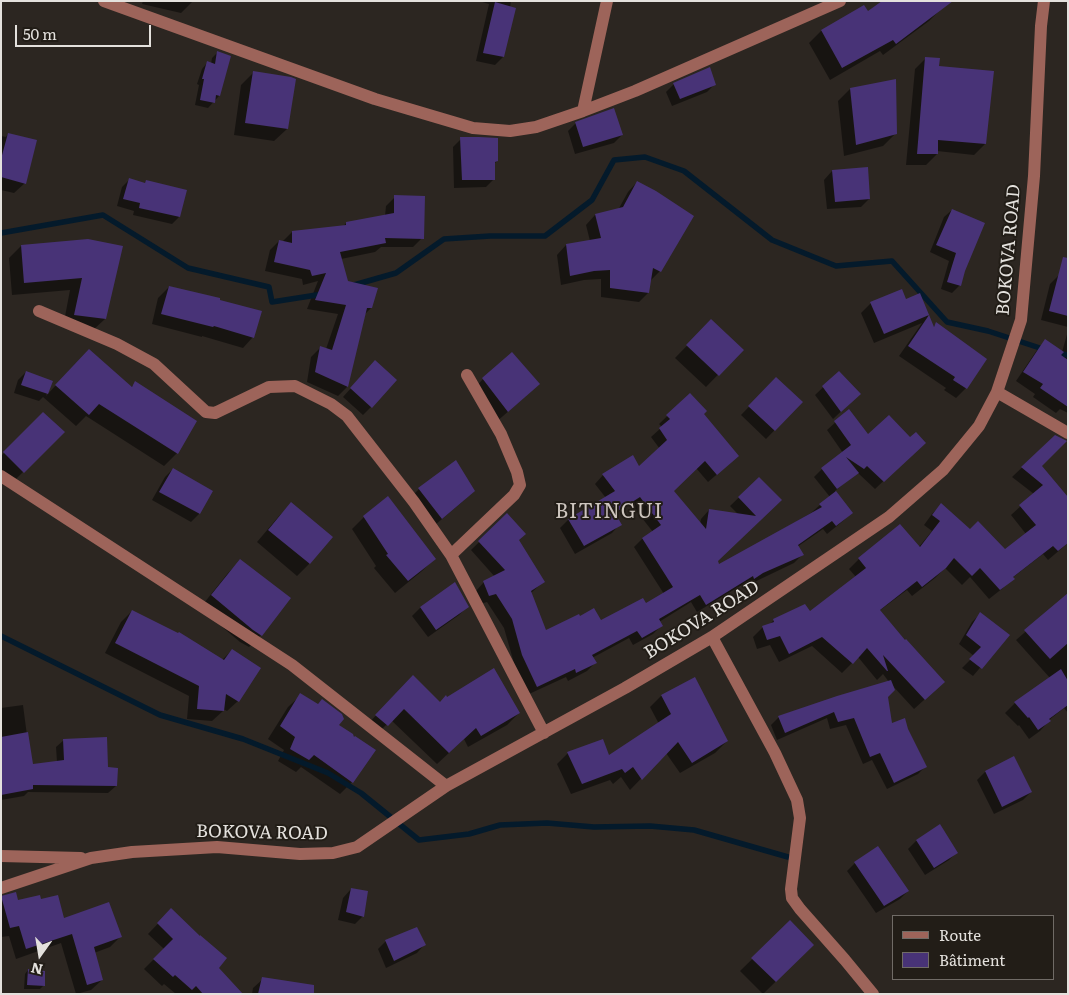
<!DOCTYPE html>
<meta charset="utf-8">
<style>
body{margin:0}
#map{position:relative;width:1069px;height:995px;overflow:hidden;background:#2c2621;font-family:Literata,serif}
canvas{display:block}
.frame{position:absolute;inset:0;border:2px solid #e4e1dd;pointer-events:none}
.legend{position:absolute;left:892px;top:915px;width:162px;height:65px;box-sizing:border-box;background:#221d17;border:1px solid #706b66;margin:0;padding:6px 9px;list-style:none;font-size:15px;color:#e4e1dd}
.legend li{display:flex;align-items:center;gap:10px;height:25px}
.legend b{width:25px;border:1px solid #706b66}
.north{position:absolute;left:15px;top:930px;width:50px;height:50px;-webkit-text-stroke:4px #221d17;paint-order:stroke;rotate:193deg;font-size:14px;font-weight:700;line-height:20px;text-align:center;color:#e4e1dd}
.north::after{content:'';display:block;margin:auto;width:18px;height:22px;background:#e4e1dd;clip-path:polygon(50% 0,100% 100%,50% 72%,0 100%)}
.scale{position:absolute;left:15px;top:25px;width:136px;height:22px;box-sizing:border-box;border:2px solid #e4e1dd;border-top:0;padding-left:6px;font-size:15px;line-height:18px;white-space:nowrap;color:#e4e1dd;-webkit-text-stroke:4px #221d17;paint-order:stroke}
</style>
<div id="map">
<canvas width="1069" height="995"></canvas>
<div class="frame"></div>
<ul class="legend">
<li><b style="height:6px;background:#9d645a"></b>Route</li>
<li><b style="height:14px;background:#483377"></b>Bâtiment</li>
</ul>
<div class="north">N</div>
<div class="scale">50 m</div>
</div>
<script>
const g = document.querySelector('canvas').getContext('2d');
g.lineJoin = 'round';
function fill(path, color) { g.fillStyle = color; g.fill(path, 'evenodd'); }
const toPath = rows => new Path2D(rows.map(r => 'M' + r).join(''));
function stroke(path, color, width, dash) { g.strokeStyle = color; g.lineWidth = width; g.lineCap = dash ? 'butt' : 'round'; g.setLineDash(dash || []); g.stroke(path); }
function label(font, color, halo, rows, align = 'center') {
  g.font = font + ' Literata,serif'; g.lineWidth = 4; g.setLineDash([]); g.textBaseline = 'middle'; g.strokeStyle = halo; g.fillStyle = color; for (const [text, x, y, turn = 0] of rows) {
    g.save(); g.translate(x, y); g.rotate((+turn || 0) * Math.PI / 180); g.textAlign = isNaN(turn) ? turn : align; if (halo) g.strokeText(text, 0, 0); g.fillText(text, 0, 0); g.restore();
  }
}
fill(toPath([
 [143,1,193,1,181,13,142,4],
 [479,1,511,1,503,57,495,65,476,61,489,4],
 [864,7,867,13,941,9,929,21,883,55,880,51,830,80,809,43,821,31],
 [218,52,219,96,208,108,195,105,199,85,197,84,202,69,207,63,211,64,212,58],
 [926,58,938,68,985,144,974,155,937,151,937,154,926,165,906,165,915,69],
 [253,73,287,129,274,141,234,135,241,85],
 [674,84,715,84,707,92,672,106,666,92],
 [850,89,895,134,883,146,844,156,838,101],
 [576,123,622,135,614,143,575,154,568,131],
 [8,134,25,183,14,193,1,190,1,136,6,137],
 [461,139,497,161,493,165,494,179,486,187,454,188,453,147],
 [832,171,869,199,861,207,827,209,824,180],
 [129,180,144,184,146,181,179,217,172,224,133,215,134,211,117,206,122,187],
 [637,182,692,216,660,271,650,281,648,293,639,302,601,297,601,279,584,280,561,285,557,255,566,245,590,241,586,225,595,215,618,210,628,192],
 [395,197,422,238,413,247,381,247,375,252,341,259,347,283,371,308,365,314,347,387,338,396,307,382,311,357,321,347,326,349,338,314,307,309,318,281,303,285,302,279,265,271,270,250,279,241,282,242,292,232,343,227,346,223,385,216,386,206],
 [952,210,960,285,952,293,941,289,949,261,930,252,944,217],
 [21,246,121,247,105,319,92,331,63,327,70,290,12,295,9,258],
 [1059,275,1068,278,1068,327,1041,320,1050,284],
 [169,287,253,337,243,348,202,336,202,337,152,324,158,298],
 [919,295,933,327,936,324,966,388,956,398,944,390,946,388,899,356,922,323,874,343,861,313,871,303,905,301],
 [711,321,742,350,706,387,675,358],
 [1068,331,1068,413,1060,409,1056,413,1033,397,1035,394,1016,381,1037,350,1045,341,1062,352],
 [76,363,130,388,136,383,195,421,177,453,164,466,86,416,76,426,43,397,39,401,14,393,18,380,26,372,51,381,46,396],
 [367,370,371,407,363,415,343,397],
 [839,372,851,402,833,419,815,395],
 [483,379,526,396,495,423,471,392],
 [776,379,801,403,766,439,741,415],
 [690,394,729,464,708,482,696,468,673,491,700,524,701,519,709,510,739,515,730,506,759,478,780,500,716,561,719,566,811,513,820,505,830,497,814,477,822,469,843,453,827,430,848,411,868,436,916,450,875,489,858,473,854,475,835,491,851,513,843,521,827,534,823,529,797,547,802,555,794,563,746,586,745,583,697,612,691,602,659,622,661,626,653,634,633,645,629,638,592,658,595,663,587,671,568,681,566,677,529,694,514,663,504,628,487,602,480,604,476,591,484,582,495,577,471,550,507,515,518,540,543,582,531,593,546,632,580,618,601,621,646,605,664,594,634,547,642,539,653,532,631,504,614,515,620,524,612,533,575,554,560,528,568,520,606,498,595,484,603,475,639,468,660,449,651,437,662,427,659,424],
 [43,414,63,432,11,484,1,475,1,456],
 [1055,436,1040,466,1068,499,1068,543,1048,560,1043,554,1012,578,1003,588,989,599,970,577,962,585,945,568,935,578,912,596,907,590,879,611,934,691,914,709,891,684,886,697,891,725,907,729,926,766,918,774,887,789,872,760,863,764,846,725,830,729,827,718,777,740,771,725,779,717,889,682,883,674,877,680,858,657,842,673,812,646,779,662,770,645,757,649,753,637,763,627,768,626,774,620,810,613,856,577,849,569,859,559,918,548,932,531,924,525,932,514,941,505,970,531,1005,551,1026,534,1011,515,1034,494,1012,477],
 [173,469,212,491,199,514,191,522,152,500,165,477],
 [419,489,474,491,461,503,429,530,407,501],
 [291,504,331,537,309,564,297,576,257,542,279,516],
 [364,517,434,559,422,571,395,593,374,568,376,566,352,529],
 [240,561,261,635,249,647,240,642,200,608,228,573],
 [454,584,467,607,459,615,428,637,412,616,420,608],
 [1063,599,1068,604,1068,713,1064,708,1049,720,1049,721,1040,731,1029,739,1019,725,1018,726,1005,713,1015,703,1050,678,1016,640],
 [132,611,222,660,232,650,238,701,227,711,223,709,223,711,212,721,187,719,189,696,105,653,121,622],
 [980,614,1008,635,973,676,962,668,974,656,959,644,972,622],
 [694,678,727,741,715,753,680,773,666,753,630,790,621,777,613,784,610,780,571,794,557,764,568,753,608,757,659,724,650,707,661,696],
 [401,689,439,704,519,713,507,725,468,747,464,739,437,764,391,720,375,736,364,728],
 [301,695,317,705,322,700,337,725,352,782,340,794,301,767,296,772,278,761,284,750,268,739,288,707],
 [23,705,31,766,57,762,56,747,64,740,107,769,116,786,108,793,28,792,24,796,1,800,1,708],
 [1014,758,1031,792,1023,800,994,814,977,780,985,772],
 [940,826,957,852,949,860,925,875,908,849,916,841],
 [855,863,908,891,900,899,876,913,847,871],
 [351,889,363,916,355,924,338,920,343,898],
 [2,897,18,902,40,901,64,920,120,937,110,947,94,953,102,980,91,990,76,994,61,943,16,959,9,936,1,937],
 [171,910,217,968,241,994,176,994,164,984,162,986,144,969,164,949,148,934],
 [790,922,813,945,763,994,740,971],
 [386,941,425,944,417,953,386,968,378,949],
 [28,970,44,985,40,989,24,989,25,974],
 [263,979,286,994,252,994,253,988]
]), '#0007');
stroke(toPath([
 [1,233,103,215,188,268,269,287,272,302,323,294],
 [354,285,396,273,444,239,490,236,545,236,592,200,614,160,645,157,684,171,772,240,836,266,892,261,947,322,988,331,1046,350],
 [1055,353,1068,355],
 [1,636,160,715,243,739,328,773,361,793,419,840,469,834,500,825,547,823,594,827,650,826,694,830,788,857]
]), '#041a2b', 5.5);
fill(toPath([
 [882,1,953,1,896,44,893,40,842,68,821,30,864,5,868,11],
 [495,2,516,8,504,57,483,53],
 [217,51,231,56,220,96,216,95,215,103,200,100,204,79,202,79,207,61,215,64],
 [925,57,940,58,939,66,994,71,986,144,938,140,938,154,917,154],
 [710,67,716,85,680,99,673,83],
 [253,71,291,77,296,79,288,129,245,123],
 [896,79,897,134,856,145,850,88],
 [614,108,623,135,583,147,575,122],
 [8,133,37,140,26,184,1,177,1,159],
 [460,137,479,137,498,138,498,161,495,162,495,180,462,180],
 [868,167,870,199,835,202,832,170],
 [129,178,145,183,146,180,187,190,180,217,139,208,140,203,123,199],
 [637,181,656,191,694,216,661,272,653,268,649,293,610,288,610,270,594,271,570,276,566,244,601,238,595,214,623,207],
 [394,195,425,196,424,239,385,238,386,243,340,252,348,281,378,288,372,308,367,308,348,387,315,372,320,346,332,350,346,305,315,300,326,273,312,276,310,270,274,262,279,240,292,243,292,231,346,225,346,222,394,213],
 [952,209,985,223,965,271,961,286,947,282,956,253,936,245],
 [88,239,123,246,106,319,74,315,82,278,24,283,21,245],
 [1063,257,1068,258,1068,316,1049,311],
 [169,286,220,298,220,300,262,311,254,338,214,326,213,327,161,314],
 [902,289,906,299,920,293,934,327,936,322,987,359,967,389,953,380,955,377,908,346,929,315,884,334,870,302],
 [711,319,744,350,719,376,686,345],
 [1045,339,1064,352,1061,355,1068,360,1068,407,1040,388,1043,384,1023,372],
 [89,349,132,387,135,381,197,421,178,454,99,404,89,415,55,385],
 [512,352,540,384,508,412,482,378],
 [375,360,397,380,372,408,350,388],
 [26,371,53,381,48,394,21,385],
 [839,371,861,394,841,412,822,386],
 [776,377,803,402,775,431,748,406],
 [690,393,707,411,704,414,739,456,717,475,705,461,674,491,706,529,709,509,756,516,738,497,759,477,782,500,718,561,719,564,822,507,819,504,836,491,853,513,836,526,832,521,798,545,804,555,763,573,754,579,753,576,706,605,700,595,659,619,663,626,642,638,637,631,592,655,597,663,576,673,575,669,537,687,522,655,512,619,496,594,489,596,483,581,505,570,478,541,507,513,526,534,519,540,545,582,531,591,546,630,579,614,580,616,594,608,601,620,643,598,646,603,673,587,642,538,661,525,640,497,615,513,622,525,584,546,568,519,615,491,602,474,633,455,639,466,667,440,659,428,670,419,666,415],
 [849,409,868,434,889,415,910,437,916,432,926,443,884,482,867,466,864,469,846,457,859,473,837,489,821,468,851,445,834,421],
 [43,412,65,432,24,473,3,452],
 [1055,435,1067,441,1042,466,1068,497,1068,543,1058,551,1053,546,1013,577,1015,579,1000,590,980,568,972,576,954,558,946,568,922,587,917,581,880,610,905,640,906,639,945,682,925,700,883,655,888,671,887,671,867,648,853,664,822,637,789,654,780,636,767,640,762,626,774,622,773,619,805,604,810,611,866,568,858,558,900,524,920,547,940,521,932,515,941,503,970,529,978,521,1005,549,1036,525,1019,505,1043,485,1021,467],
 [456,460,475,491,442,519,418,488],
 [173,468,213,491,200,514,159,492],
 [388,496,436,559,408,581,386,555,388,554,363,516],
 [291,502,333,537,310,564,268,530],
 [240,559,291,598,262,636,253,630,211,595],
 [455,582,469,607,436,630,420,607],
 [1068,593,1068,643,1050,659,1024,630],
 [132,610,178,633,179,632,224,660,232,649,261,668,239,702,226,694,224,711,197,709,199,686,115,643],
 [980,612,1010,635,982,669,969,659,981,647,966,635],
 [494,668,520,713,481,736,476,728,449,753,404,709,388,726,375,715,413,675,440,702,446,695,447,697],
 [1061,669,1068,681,1068,705,1049,719,1051,721,1038,730,1029,717,1028,718,1014,702],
 [695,677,728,741,692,763,678,742,642,780,633,767,625,773,622,769,582,784,567,752,603,739,609,755,671,714,661,695],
 [891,680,895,690,888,697,892,723,905,718,908,729,927,767,894,783,880,753,870,757,854,718,838,722,834,712,785,733,778,716,837,696],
 [300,693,318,704,322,699,342,714,344,719,339,725,353,734,354,737,355,736,376,750,353,783,314,755,309,760,290,749,295,737,280,726],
 [28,732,33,764,64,760,63,739,107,737,108,767,118,768,117,786,33,785,33,789,1,795,1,737],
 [1014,756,1032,792,1002,807,985,771],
 [940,824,958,853,934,868,916,840],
 [878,846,909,891,884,906,854,862],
 [351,888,368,891,364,917,346,912],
 [16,892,18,900,40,895,41,899,58,895,64,918,109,902,122,937,94,947,103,980,87,985,72,934,26,949,19,926,10,928,1,896],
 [171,908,200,936,200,935,227,958,219,968,243,994,203,994,196,986,192,990,175,975,173,977,153,959,173,939,157,923],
 [790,920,814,945,776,982,751,958],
 [417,927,426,945,394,961,385,940],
 [28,969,45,971,45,986,27,985],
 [262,977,314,985,314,994,258,994]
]), '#483377');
stroke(toPath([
 [104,1,375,99,473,128,510,131,536,127,583,111,635,91,840,1],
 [583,111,607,1],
 [39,311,117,344,154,364,206,412,215,413,269,387,295,386,331,404,347,416,414,502,451,555,544,733],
 [997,392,1068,433],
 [1,476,292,665,446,786],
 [451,555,514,495,520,485,517,472,501,434,467,375],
 [712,637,775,753,797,800,800,818,791,889,792,898,800,909,845,960,873,994],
 [1,856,81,858],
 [1,888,91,858,132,852,217,847,300,854,333,853,357,847,446,786,625,688,712,637,889,517,943,470,979,426,997,392,1021,320,1034,176,1041,26,1044,1]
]), '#9d645a', 12);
label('18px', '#e4e1dd', '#221d17', [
 ["BOKOVA ROAD",1009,250,-85],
 ["BOKOVA ROAD",702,620,-32],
 ["BOKOVA ROAD",262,833,1]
]);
g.letterSpacing = '1px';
label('20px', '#cdc5be', '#221d17', [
 ["BITINGUI",609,512]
]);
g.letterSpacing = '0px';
</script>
